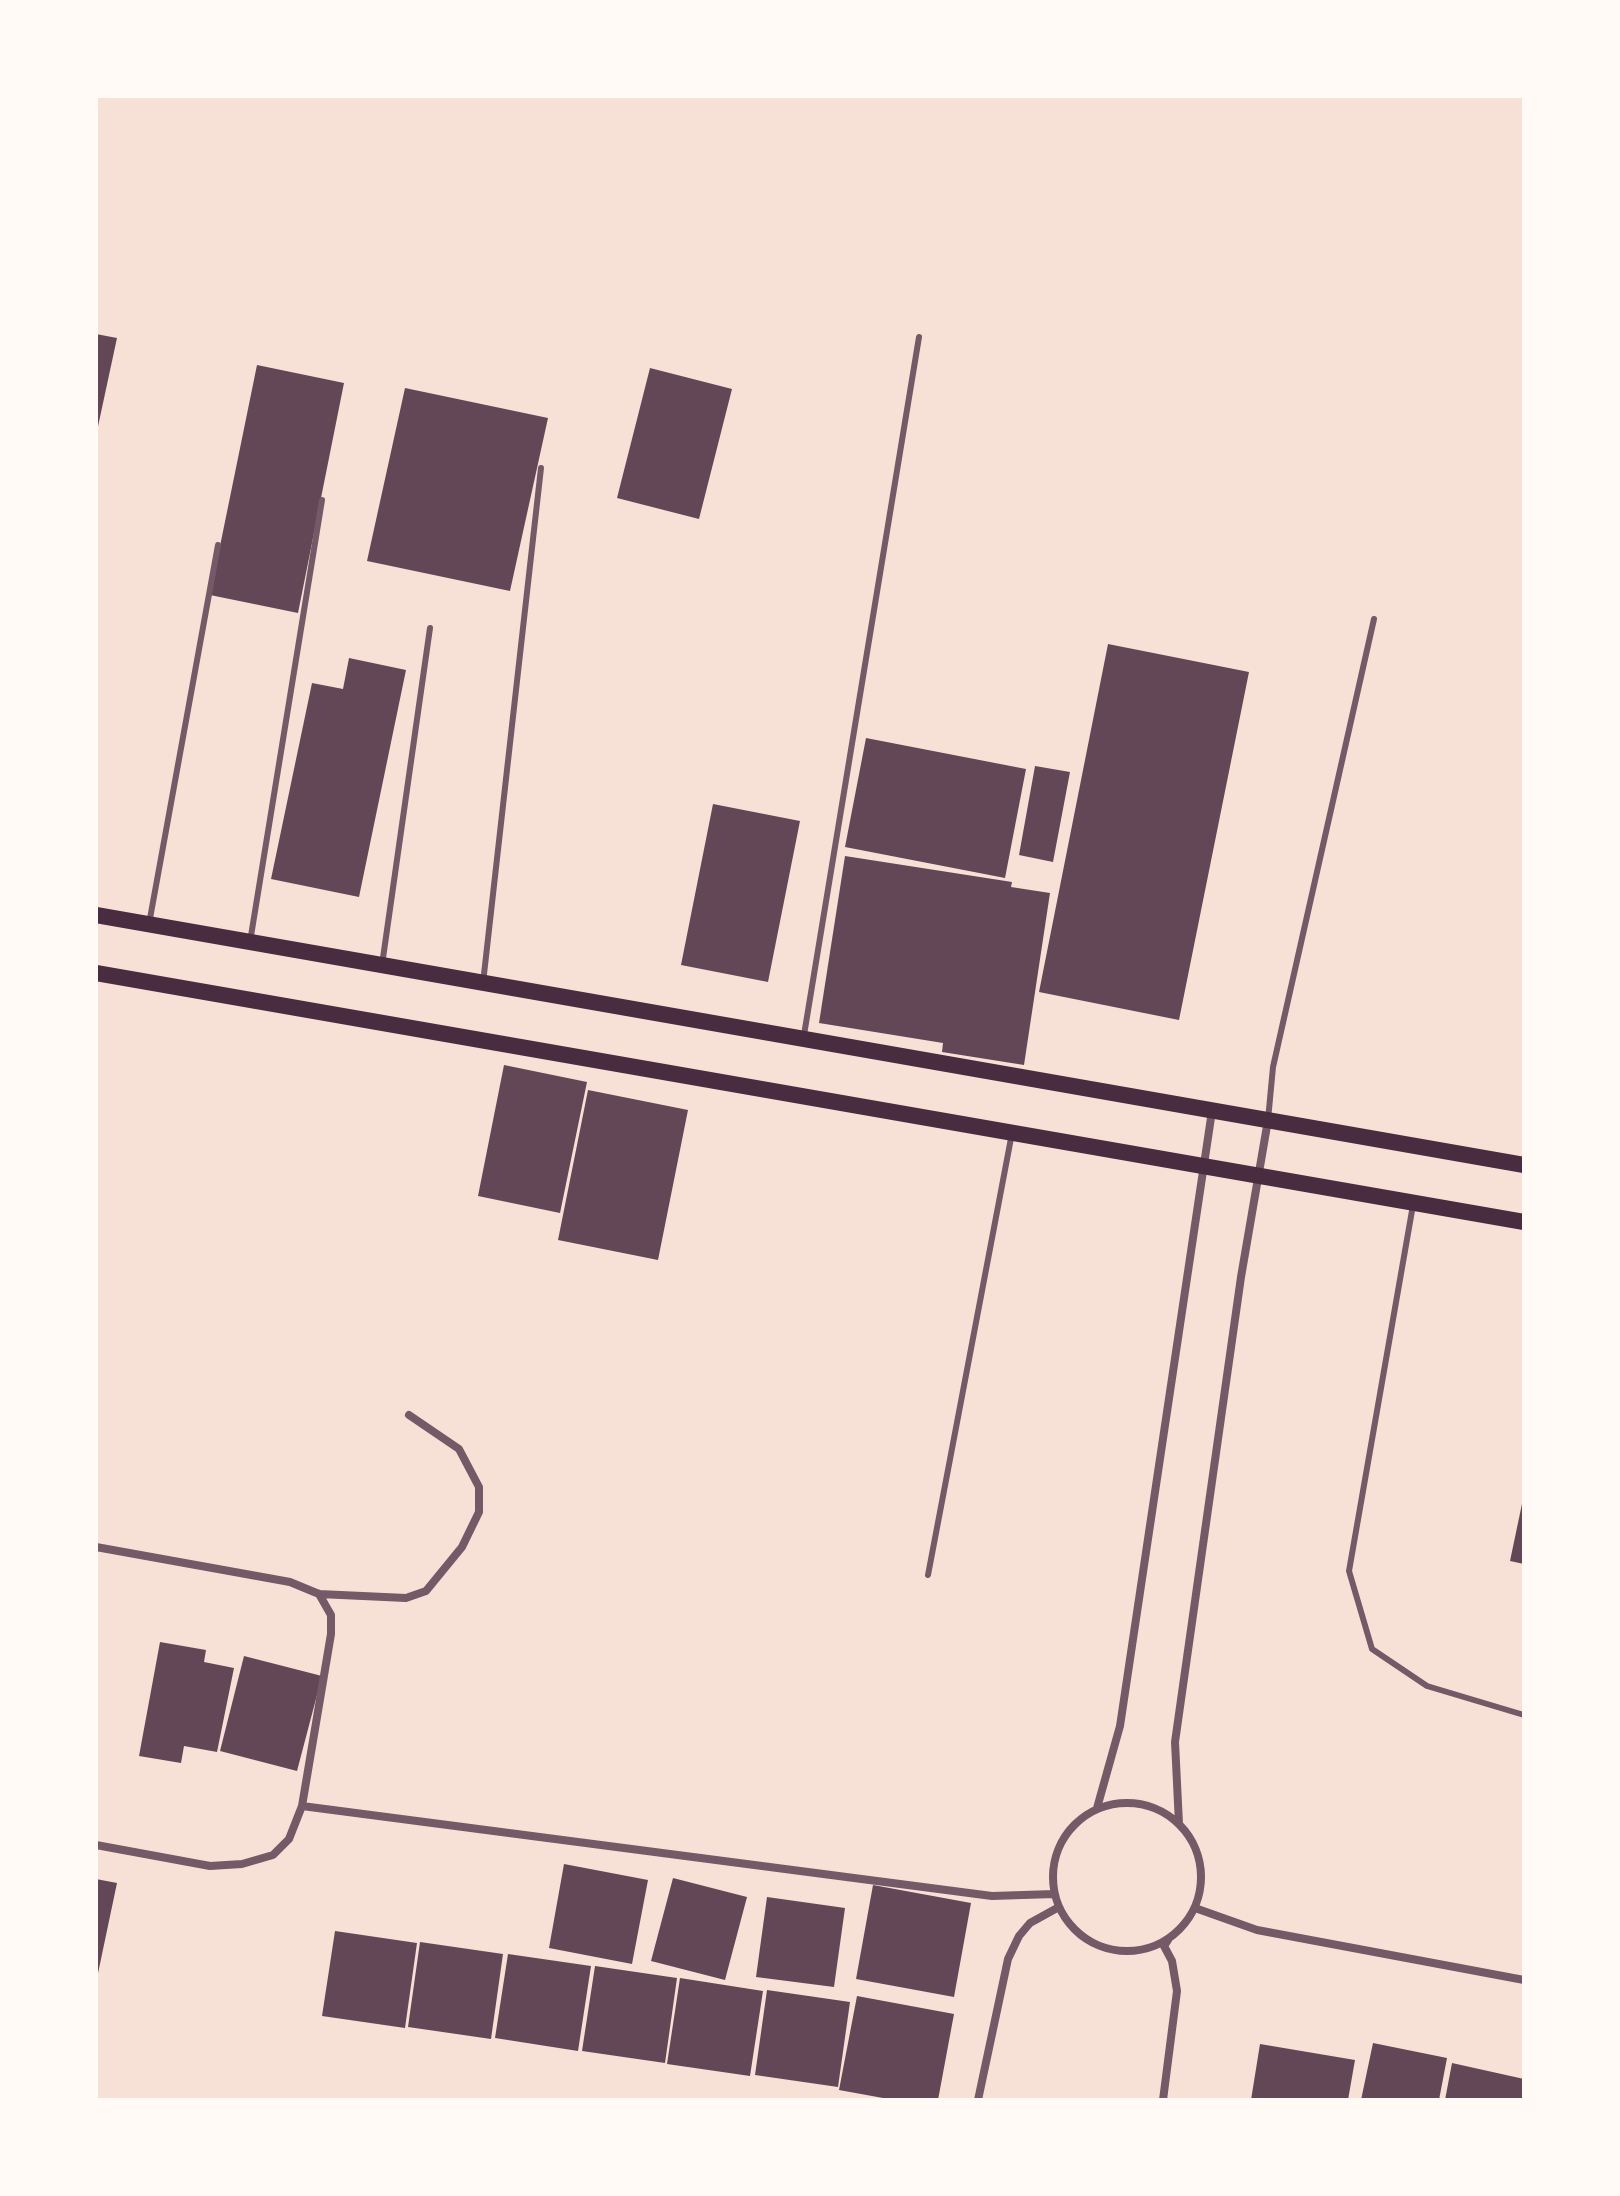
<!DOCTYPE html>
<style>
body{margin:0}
#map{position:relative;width:1620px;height:2196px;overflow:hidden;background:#f7e1d7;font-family:"Open Sans",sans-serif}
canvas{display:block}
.frame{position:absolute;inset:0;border:98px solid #fffaf5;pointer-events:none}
</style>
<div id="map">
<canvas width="1620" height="2196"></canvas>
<div class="frame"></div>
</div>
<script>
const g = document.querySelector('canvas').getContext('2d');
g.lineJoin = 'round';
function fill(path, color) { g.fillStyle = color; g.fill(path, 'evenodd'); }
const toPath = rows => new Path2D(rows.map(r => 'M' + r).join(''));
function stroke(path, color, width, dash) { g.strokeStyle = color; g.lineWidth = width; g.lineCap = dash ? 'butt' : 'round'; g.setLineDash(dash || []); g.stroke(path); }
fill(toPath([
 [96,334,117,338,97,431,96,431],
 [257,365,344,383,298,613,210,595],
 [650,368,732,389,699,519,617,498],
 [405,388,548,418,510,591,367,561],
 [1108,644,1249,672,1179,1020,1039,992],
 [349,658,406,670,359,897,271,879,312,683,343,689],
 [866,738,1026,769,1005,878,845,847],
 [1035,766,1070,772,1053,862,1019,855],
 [713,804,800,821,768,982,681,965],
 [845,856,1012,882,1011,887,1050,893,1024,1065,942,1052,943,1043,819,1023],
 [504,1065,587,1082,560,1213,478,1196],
 [588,1090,688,1110,658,1260,558,1240],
 [1523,1499,1524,1499,1524,1564,1510,1561],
 [160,1642,206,1650,204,1662,234,1668,217,1752,184,1746,181,1763,139,1756],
 [244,1656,322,1676,297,1771,220,1751],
 [564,1864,648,1880,632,1964,549,1948],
 [673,1878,747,1897,725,1980,651,1961],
 [96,1879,117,1883,97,1978,96,1978],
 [873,1885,971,1903,954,1997,856,1979],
 [767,1897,845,1908,834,1987,756,1977],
 [335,1931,417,1943,405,2028,322,2016],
 [420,1942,503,1954,491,2039,408,2027],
 [508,1954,591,1966,578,2051,495,2038],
 [595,1966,677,1978,665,2063,582,2051],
 [680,1978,763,1991,750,2076,667,2064],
 [767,1990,850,2002,838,2087,755,2075],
 [857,1996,954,2014,938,2100,894,2100,839,2090],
 [1373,2043,1447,2058,1439,2100,1361,2100],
 [1260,2044,1355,2060,1348,2100,1251,2100],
 [1452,2063,1524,2079,1523,2100,1445,2100]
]), '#644757');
stroke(toPath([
 [149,924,218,545],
 [250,942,322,500],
 [382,965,430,628],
 [483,983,541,468],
 [804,1035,919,337],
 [1268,1120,1273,1067,1374,619],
 [1413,1205,1349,1571,1372,1649,1427,1686,1524,1715],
 [928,1575,1012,1133]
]), '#755966', 6);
stroke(toPath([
 [96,1547,290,1582,319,1594,406,1598,426,1591,462,1547,479,1512,479,1487,459,1449,409,1415],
 '1053 1877a74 74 0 1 1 148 0a74 74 0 1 1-148 0Z',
 [302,1806,992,1896,1054,1894],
 [1097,1808,1120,1726,1212,1111],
 [1179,1824,1175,1742,1241,1277,1268,1120],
 [96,1845,210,1866,242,1864,273,1855,289,1839,302,1806,331,1634,331,1615,319,1594],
 [1195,1908,1257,1930,1524,1980],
 [978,2100,1008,1959,1019,1936,1030,1923,1059,1907],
 [1163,2100,1177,1991,1172,1961,1164,1946,1168,1940]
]), '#755966', 8);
stroke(toPath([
 [96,915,1524,1165],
 [96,973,1524,1222]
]), '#4a2c40', 16);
</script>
